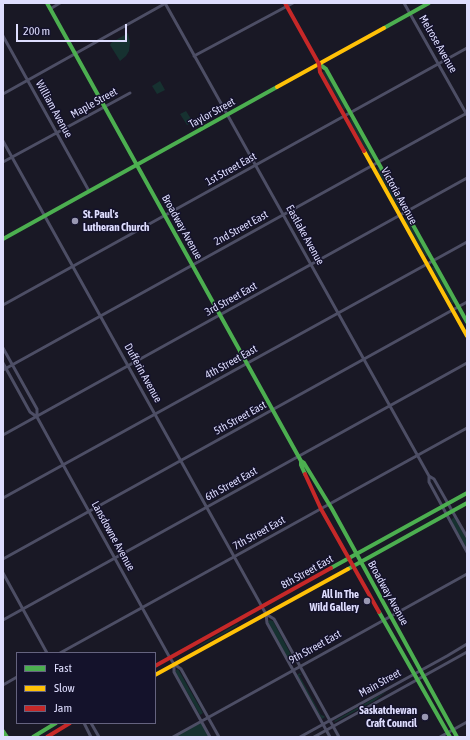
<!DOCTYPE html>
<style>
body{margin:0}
#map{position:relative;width:470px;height:740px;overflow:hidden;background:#191825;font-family:"Asap Condensed",sans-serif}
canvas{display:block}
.frame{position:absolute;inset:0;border:4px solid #deddfe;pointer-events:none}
.legend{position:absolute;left:16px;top:652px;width:140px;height:72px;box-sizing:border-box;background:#14122b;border:1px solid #65637f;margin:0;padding:5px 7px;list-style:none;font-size:12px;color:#deddfe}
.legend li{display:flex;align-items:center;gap:8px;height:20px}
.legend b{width:20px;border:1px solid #65637f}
.scale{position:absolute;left:16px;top:24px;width:111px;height:18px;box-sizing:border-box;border:2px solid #deddfe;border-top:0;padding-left:5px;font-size:12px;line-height:14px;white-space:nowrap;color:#deddfe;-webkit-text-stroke:3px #14122b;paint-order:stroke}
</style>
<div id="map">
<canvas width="470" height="740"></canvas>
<div class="frame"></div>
<ul class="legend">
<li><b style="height:5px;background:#4caf50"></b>Fast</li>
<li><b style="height:5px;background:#ffc107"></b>Slow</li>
<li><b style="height:5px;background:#c62828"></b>Jam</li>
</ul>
<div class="scale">200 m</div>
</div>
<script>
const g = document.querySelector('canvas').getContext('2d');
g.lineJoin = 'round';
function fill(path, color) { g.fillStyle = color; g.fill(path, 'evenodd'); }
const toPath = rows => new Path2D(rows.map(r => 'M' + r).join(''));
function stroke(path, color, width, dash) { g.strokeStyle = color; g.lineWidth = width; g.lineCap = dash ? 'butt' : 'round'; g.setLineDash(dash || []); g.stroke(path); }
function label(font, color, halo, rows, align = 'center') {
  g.font = font + ' "Asap Condensed",sans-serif'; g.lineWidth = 3; g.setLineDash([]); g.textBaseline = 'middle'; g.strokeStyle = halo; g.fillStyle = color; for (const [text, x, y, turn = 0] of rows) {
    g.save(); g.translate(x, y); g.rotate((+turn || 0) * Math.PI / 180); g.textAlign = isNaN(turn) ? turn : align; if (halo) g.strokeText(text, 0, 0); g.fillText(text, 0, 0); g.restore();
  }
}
fill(toPath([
 [128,33,130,42,129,51,126,56,120,61,110,45,111,43],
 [325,71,346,108,344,110,322,72],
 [160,81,165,90,157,94,152,86],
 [186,111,193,122,187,125,180,114],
 [351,118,373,158,371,160,349,120],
 [379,168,401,208,399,209,377,170],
 [406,218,428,255,426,257,404,220],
 [431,267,434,267,454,302,452,304],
 [454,517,467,540,467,549,451,520],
 [270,620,273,621,295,662,293,664,291,664,269,624,268,621],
 [237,624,238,625,227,632,191,651,205,642],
 [178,669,203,713,200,715,175,671],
 [300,673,301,675,299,675,321,715,324,716,325,717,322,719,298,677,297,675],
 [387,691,374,701,335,722,334,721],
 [201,721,210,737,173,737]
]), '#163130');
stroke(toPath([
 [165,3,429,476,429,482,467,552],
 [404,3,467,115],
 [50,9,60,3],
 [3,36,89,191],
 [194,56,293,3],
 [3,94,166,3],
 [3,141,266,614,267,623,330,737],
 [3,162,130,93],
 [3,305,467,48],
 [3,348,37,409,37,417,61,461,170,658,174,664,181,669,219,737],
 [3,363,30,412,37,417],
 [3,370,467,113],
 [3,435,467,178],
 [429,476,434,479,467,537],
 [3,498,467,242],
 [3,559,467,302],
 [3,573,47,653],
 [266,614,274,619,339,737],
 [3,620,467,363],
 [60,653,467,428],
 [174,664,174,672,210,737],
 [3,685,17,677],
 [84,723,91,737],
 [91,723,99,737],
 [173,737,467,574],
 [300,737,447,656,467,644],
 [314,737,467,652],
 [440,737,467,722]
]), '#4d4e65', 3);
stroke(toPath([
 [47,3,301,461,301,465,305,474],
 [384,28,429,3],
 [319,64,326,69,467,322],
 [3,239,277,87],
 [301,461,304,463,332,509,457,737],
 [331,568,467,493],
 [348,569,467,503],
 [379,612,450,737],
 [3,731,7,737],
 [33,737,56,723]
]), '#4caf50', 4);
stroke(toPath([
 [277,87,384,28],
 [364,151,467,336],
 [155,675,348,569]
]), '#ffc107', 4);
stroke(toPath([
 [285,3,319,64,320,72,364,151],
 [305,474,321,509,379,612],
 [155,666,331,568],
 [47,737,70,723]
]), '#c62828', 4);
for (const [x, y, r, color] of [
 [75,221,4,"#9998b2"],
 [367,601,4,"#9998b2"],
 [425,717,4,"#9998b2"]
]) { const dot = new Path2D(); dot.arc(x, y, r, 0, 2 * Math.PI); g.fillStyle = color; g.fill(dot); stroke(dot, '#14122b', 1.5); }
label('11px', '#deddfe', '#14122b', [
 ["Melrose Avenue",438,44,60],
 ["Maple Street",94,103,-29],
 ["William Avenue",54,109,61],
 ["Taylor Street",212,113,-29],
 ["1st Street East",231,169,-29],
 ["Victoria Avenue",399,196,61],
 ["Broadway Avenue",182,227,61],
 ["2nd Street East",241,228,-29],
 ["Eastlake Avenue",305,235,61],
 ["3rd Street East",231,299,-29],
 ["4th Street East",231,362,-29],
 ["Dufferin Avenue",143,373,61],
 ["5th Street East",240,418,-29],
 ["6th Street East",231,484,-29],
 ["7th Street East",259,533,-29],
 ["Lansdowne Avenue",113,536,61],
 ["8th Street East",307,572,-29],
 ["Broadway Avenue",388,593,61],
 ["9th Street East",315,647,-29],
 ["Main Street",380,683,-29]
]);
label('bold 11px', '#deddfe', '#14122b', [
 ["St. Paul's",83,215,"left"],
 ["Lutheran Church",83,228,"left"],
 ["All In The",359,595],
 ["Wild Gallery",359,608],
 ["Saskatchewan",417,711],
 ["Craft Council",417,724]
], 'right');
</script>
